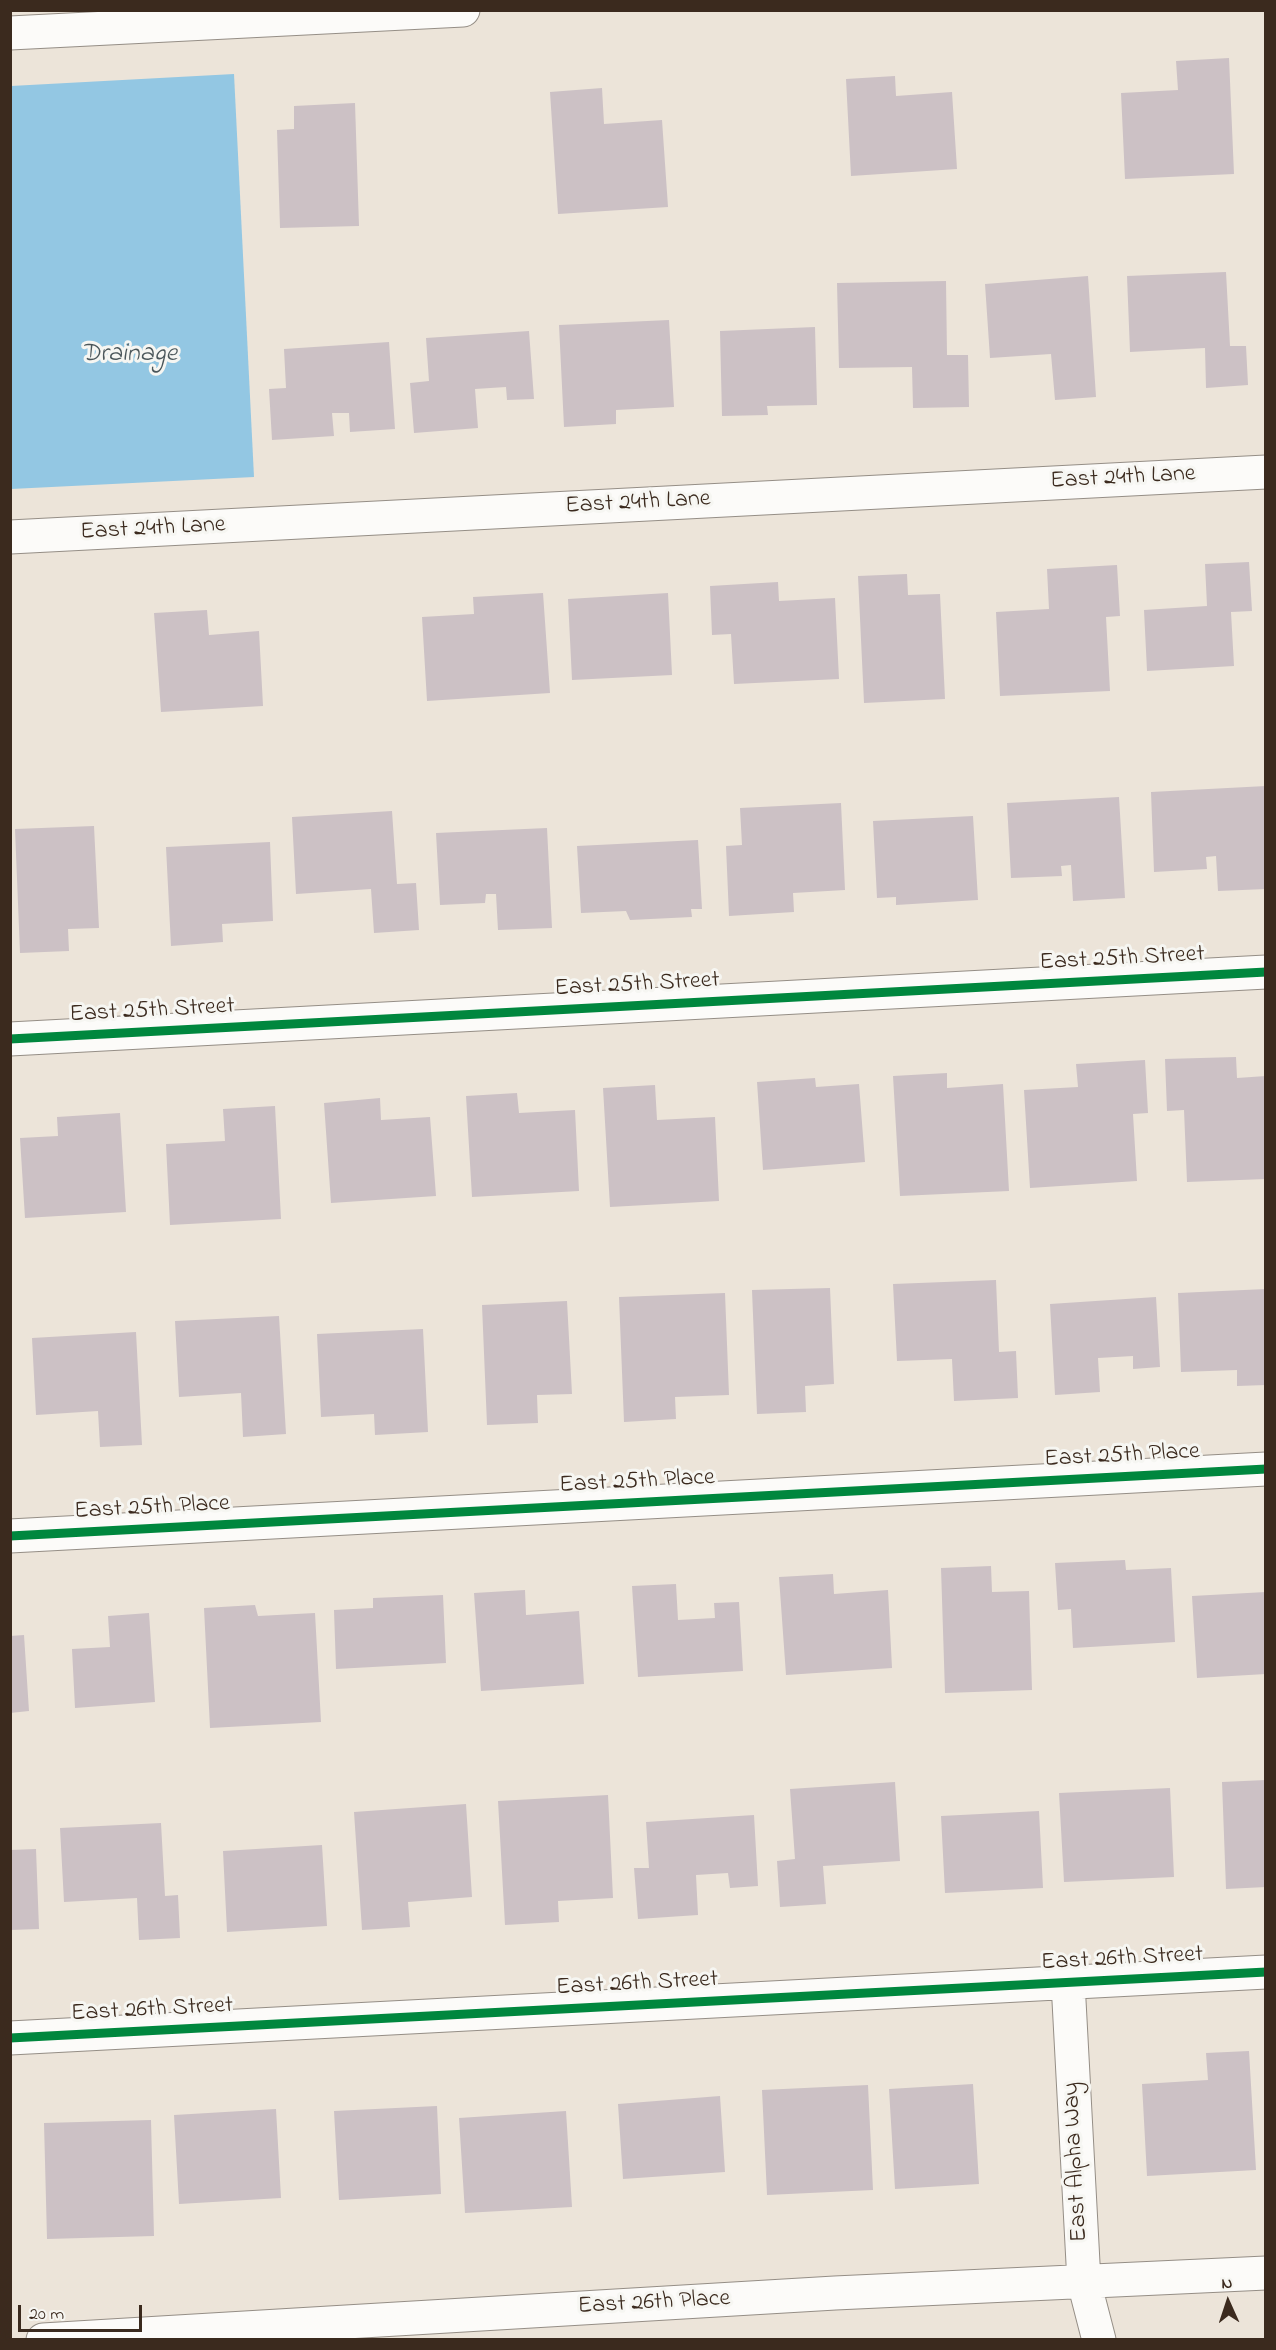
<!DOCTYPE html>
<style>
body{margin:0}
#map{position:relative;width:1276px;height:2350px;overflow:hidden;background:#ece4d9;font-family:"Indie Flower",sans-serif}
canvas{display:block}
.frame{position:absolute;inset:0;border:12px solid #3b2a1e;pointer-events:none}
.north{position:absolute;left:1198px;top:2272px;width:60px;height:60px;-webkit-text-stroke:4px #f6f6f2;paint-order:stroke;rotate:357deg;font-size:16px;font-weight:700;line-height:24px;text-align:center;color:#3b2a1e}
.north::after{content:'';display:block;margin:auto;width:21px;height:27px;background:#3b2a1e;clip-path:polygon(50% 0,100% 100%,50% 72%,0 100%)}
.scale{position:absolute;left:18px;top:2305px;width:124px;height:27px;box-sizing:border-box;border:3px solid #3b2a1e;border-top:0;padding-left:8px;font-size:18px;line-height:21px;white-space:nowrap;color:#3b2a1e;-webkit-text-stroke:4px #f6f6f2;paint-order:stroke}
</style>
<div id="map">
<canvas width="1276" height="2350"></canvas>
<div class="frame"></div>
<div class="north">N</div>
<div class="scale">20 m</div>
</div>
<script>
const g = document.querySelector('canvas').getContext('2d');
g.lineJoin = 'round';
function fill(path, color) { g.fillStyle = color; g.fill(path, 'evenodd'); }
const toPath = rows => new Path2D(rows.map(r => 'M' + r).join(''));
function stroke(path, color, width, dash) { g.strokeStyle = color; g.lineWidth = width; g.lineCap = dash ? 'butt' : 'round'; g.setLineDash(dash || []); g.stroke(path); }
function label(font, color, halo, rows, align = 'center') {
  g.font = font + ' "Indie Flower",sans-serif'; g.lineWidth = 6; g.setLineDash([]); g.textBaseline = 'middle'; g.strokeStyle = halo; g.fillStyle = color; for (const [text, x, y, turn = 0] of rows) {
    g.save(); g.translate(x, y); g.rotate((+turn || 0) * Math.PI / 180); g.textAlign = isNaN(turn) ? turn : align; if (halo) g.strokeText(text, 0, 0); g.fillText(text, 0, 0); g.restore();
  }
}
fill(toPath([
 [234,74,254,477,11,489,11,86]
]), '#93c7e3');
fill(toPath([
 [1229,58,1234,174,1125,179,1121,93,1178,90,1176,61],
 [895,76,896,96,952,92,957,169,851,176,846,79],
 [602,88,604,124,662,120,668,207,558,214,550,92],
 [355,103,359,226,280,228,277,130,294,129,294,106],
 [1226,272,1230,346,1246,346,1248,385,1206,388,1205,348,1130,352,1127,276],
 [1088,276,1096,397,1055,400,1051,354,990,358,985,284],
 [946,281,947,355,968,355,969,407,913,408,912,367,839,368,837,283],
 [669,320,674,407,616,410,616,424,564,427,559,325],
 [815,327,817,405,767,406,768,415,722,416,720,331],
 [529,331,534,399,507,400,506,387,475,389,478,428,414,433,410,383,429,381,426,338],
 [389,342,395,429,350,432,349,413,332,413,334,436,272,440,269,389,286,388,284,349],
 [1249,562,1252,611,1231,612,1234,666,1147,671,1144,610,1207,606,1205,564],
 [1117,565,1120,616,1106,617,1110,691,1000,696,996,612,1049,609,1047,569],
 [907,574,908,595,940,594,945,699,864,703,858,576],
 [778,582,779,601,835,598,839,679,734,684,731,634,712,635,710,586],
 [543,593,550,693,427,701,422,617,474,614,473,597],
 [668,593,672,675,572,680,568,599],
 [207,610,209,635,259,631,263,706,161,712,154,613],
 [1266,786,1266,889,1218,891,1216,856,1206,857,1207,869,1154,872,1151,792],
 [1119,797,1125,898,1073,901,1071,865,1061,866,1062,876,1011,878,1007,803],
 [841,803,845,890,793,893,794,912,729,916,726,846,742,845,740,808],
 [392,811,397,884,416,883,419,930,374,933,371,889,296,894,292,817],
 [973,816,978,900,896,905,896,897,877,898,873,821],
 [94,826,99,928,68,929,69,951,20,953,15,829],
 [547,828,552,928,498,930,496,894,486,894,485,903,440,905,436,833],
 [698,840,702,909,691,909,692,917,630,920,626,911,581,913,577,846],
 [270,842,273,921,222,924,223,942,171,946,166,847],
 [1236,1057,1237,1078,1266,1076,1266,1179,1187,1182,1184,1110,1167,1111,1165,1059],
 [1145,1060,1148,1113,1133,1114,1137,1181,1030,1188,1024,1090,1078,1087,1076,1064],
 [947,1073,947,1088,1003,1084,1009,1191,900,1196,893,1076],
 [815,1078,816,1087,859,1084,865,1162,763,1170,757,1082],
 [655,1085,657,1120,715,1117,719,1201,610,1207,603,1088],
 [517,1093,519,1113,575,1110,579,1191,472,1197,466,1096],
 [380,1098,381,1120,430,1117,436,1196,331,1203,324,1103],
 [275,1106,281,1219,170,1225,166,1144,225,1141,223,1109],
 [120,1113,126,1212,25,1218,20,1138,58,1136,57,1117],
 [996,1280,999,1352,1016,1351,1018,1398,954,1401,952,1359,897,1361,893,1284],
 [830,1288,834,1384,805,1386,806,1412,757,1414,752,1290],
 [1266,1289,1266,1385,1237,1386,1237,1370,1181,1372,1178,1293],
 [725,1293,729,1395,675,1397,676,1419,624,1422,619,1297],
 [1156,1297,1160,1367,1133,1369,1133,1356,1098,1358,1100,1392,1055,1395,1050,1304],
 [567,1301,572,1394,537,1395,538,1423,487,1425,482,1305],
 [279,1316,286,1434,243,1437,241,1393,179,1397,175,1321],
 [423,1329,428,1432,375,1435,374,1414,321,1417,317,1334],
 [136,1332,142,1445,100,1447,98,1411,36,1415,32,1338],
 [1125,1560,1126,1570,1171,1568,1175,1642,1073,1648,1071,1609,1058,1610,1055,1563],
 [991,1566,992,1592,1029,1591,1032,1690,945,1693,941,1568],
 [833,1574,834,1594,888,1590,892,1668,786,1675,779,1577],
 [676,1584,678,1620,715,1618,714,1603,739,1602,743,1671,638,1677,632,1586],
 [525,1590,526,1615,579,1611,584,1684,481,1691,474,1593],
 [1266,1592,1266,1674,1197,1678,1192,1596],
 [443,1595,446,1663,336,1669,334,1610,373,1608,373,1598],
 [255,1605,258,1616,315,1613,321,1722,210,1728,204,1608],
 [149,1613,155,1702,75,1708,72,1649,110,1647,108,1616],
 [24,1635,29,1711,10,1713,10,1636],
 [1266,1780,1266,1887,1226,1889,1222,1782],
 [895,1782,900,1861,823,1866,826,1904,780,1907,777,1861,795,1859,790,1789],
 [1170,1788,1174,1877,1064,1882,1059,1793],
 [608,1795,613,1898,558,1901,559,1922,505,1925,498,1801],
 [466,1804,472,1897,408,1902,410,1927,362,1930,354,1812],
 [1039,1811,1043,1888,945,1893,941,1816],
 [754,1815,758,1886,730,1888,728,1873,696,1875,698,1915,638,1919,634,1868,649,1868,646,1822],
 [161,1823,165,1896,178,1895,180,1938,139,1940,137,1898,64,1902,60,1828],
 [322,1845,327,1926,227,1932,223,1851],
 [36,1849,39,1929,10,1930,10,1850],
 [1249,2051,1256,2170,1147,2176,1142,2084,1208,2080,1206,2053],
 [973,2084,979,2184,895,2189,889,2089],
 [868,2085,873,2190,767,2195,762,2090],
 [720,2096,725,2172,623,2179,618,2104],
 [437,2106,441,2194,339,2200,334,2111],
 [276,2109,281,2198,179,2204,174,2115],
 [566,2111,572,2207,465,2213,459,2118],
 [151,2120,154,2236,47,2239,44,2123]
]), '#ccc1c5');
const minor = toPath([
 [10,33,463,10],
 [10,537,1266,472],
 [10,1039,1266,972],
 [10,1536,1266,1469],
 [1068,1982,1084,2282,1099,2340],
 [10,2038,1266,1972],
 [43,2340,835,2293,1266,2273]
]);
stroke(minor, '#958e86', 35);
stroke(minor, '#fcfbf9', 33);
stroke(toPath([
 [10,1039,1266,972],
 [10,1536,1266,1469],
 [10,2038,1266,1972]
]), '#00873e', 9);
label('24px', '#3b2a1e', '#f6f6f2', [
 ["East 24th Lane",1123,479,-3],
 ["East 24th Lane",638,504,-3],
 ["East 24th Lane",153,530,-3],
 ["East 25th Street",1122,960,-3],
 ["East 25th Street",637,986,-3],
 ["East 25th Street",152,1012,-3],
 ["East 25th Place",1122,1457,-3],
 ["East 25th Place",637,1483,-3],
 ["East 25th Place",152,1509,-3],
 ["East 26th Street",1122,1960,-3],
 ["East 26th Street",637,1985,-3],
 ["East 26th Street",152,2011,-3],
 ["East Alpha Way",1077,2162,-93],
 ["East 26th Place",654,2304,-3]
]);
label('italic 26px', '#4a565a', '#f6f6f2', [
 ["Drainage",129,356]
]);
</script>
